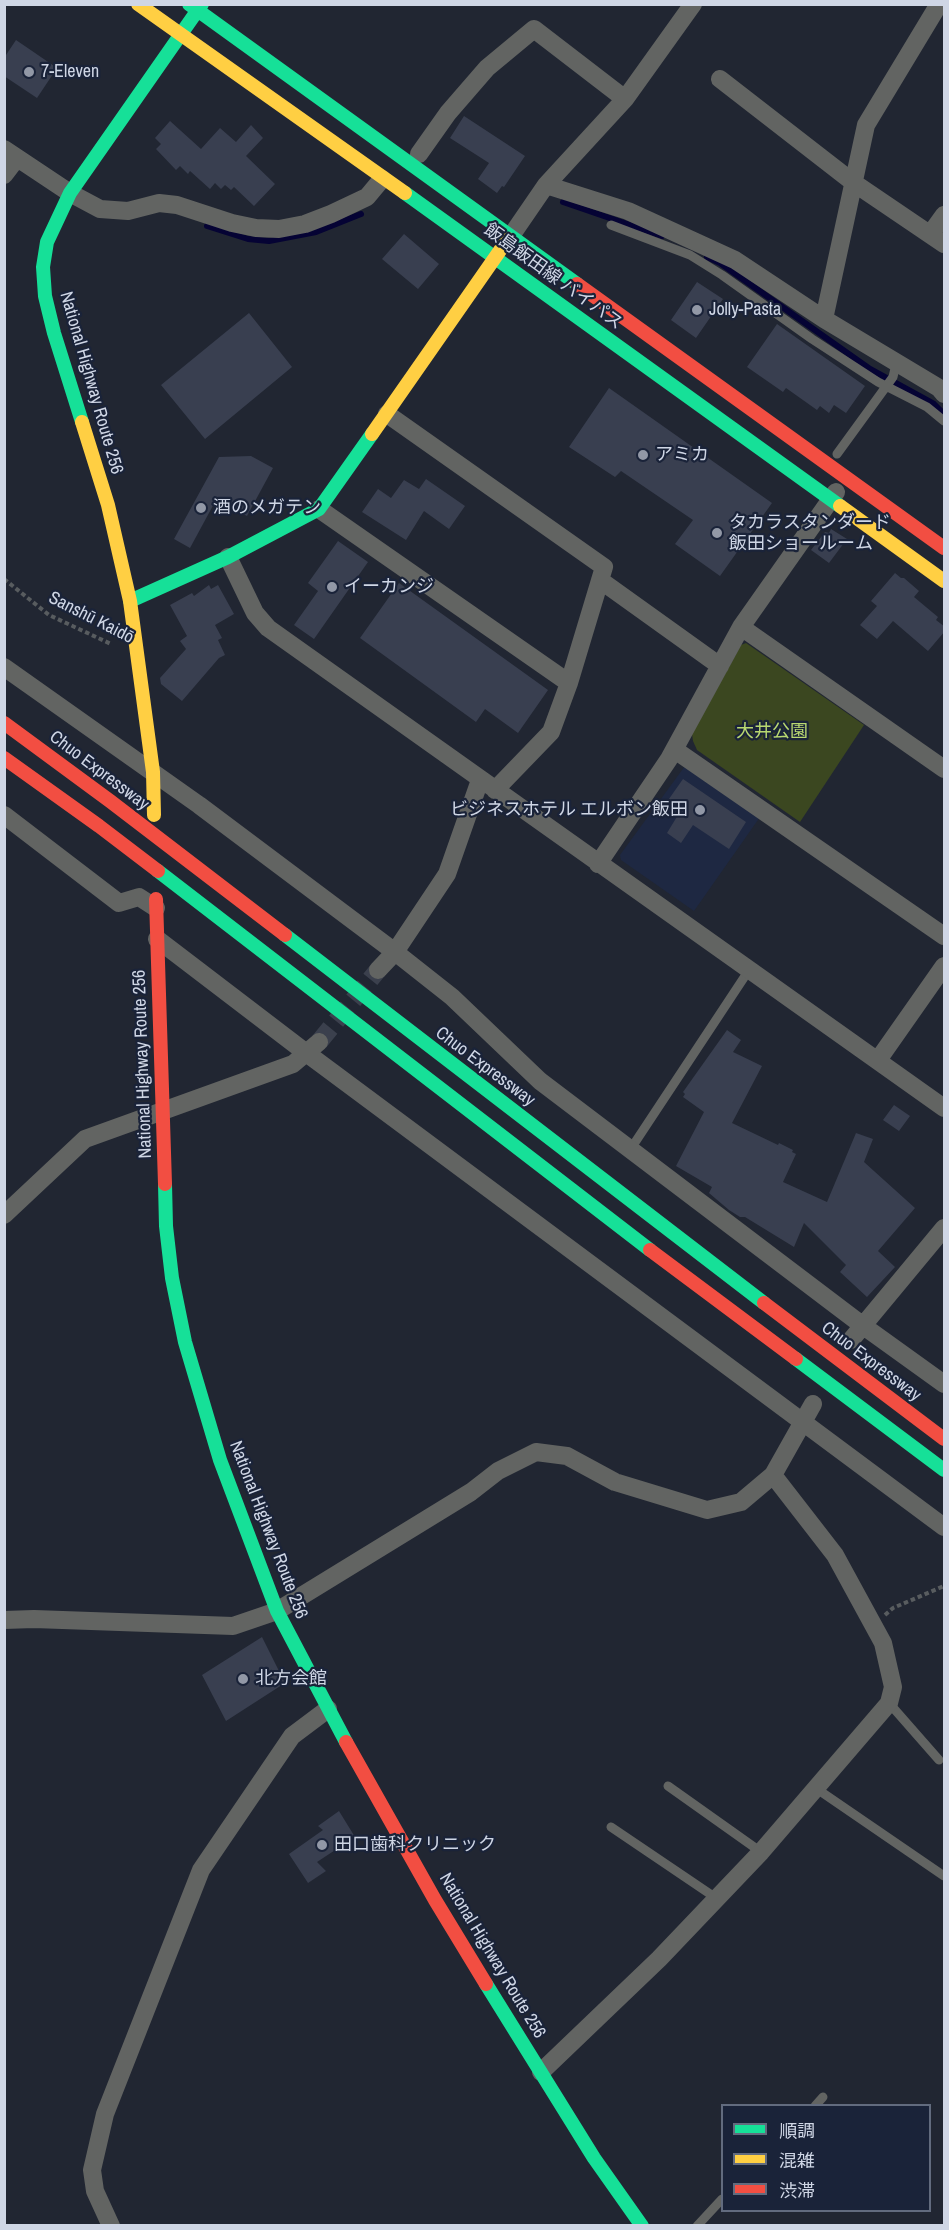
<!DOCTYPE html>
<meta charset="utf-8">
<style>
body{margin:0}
#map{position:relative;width:949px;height:2230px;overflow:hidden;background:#212632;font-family:"Archivo Narrow","Noto Sans JP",sans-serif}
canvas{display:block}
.frame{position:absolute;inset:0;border:6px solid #cfd6e5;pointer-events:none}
.legend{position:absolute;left:721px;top:2104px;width:210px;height:108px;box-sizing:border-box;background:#1a2339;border:2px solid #626b7e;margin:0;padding:8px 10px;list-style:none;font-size:18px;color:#cfd6e5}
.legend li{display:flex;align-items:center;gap:12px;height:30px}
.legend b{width:30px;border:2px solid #626b7e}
</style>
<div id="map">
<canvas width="949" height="2230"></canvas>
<div class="frame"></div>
<ul class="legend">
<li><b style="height:8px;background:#16e098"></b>順調</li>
<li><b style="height:8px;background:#ffcf43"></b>混雑</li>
<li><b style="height:8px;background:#f24e42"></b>渋滞</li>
</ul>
</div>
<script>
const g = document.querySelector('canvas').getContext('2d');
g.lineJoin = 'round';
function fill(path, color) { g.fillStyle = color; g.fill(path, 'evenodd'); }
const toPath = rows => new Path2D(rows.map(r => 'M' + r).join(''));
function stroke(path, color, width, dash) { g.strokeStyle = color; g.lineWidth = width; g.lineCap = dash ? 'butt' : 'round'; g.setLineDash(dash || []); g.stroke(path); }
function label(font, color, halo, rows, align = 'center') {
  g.font = font + ' "Archivo Narrow","Noto Sans JP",sans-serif'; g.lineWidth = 4.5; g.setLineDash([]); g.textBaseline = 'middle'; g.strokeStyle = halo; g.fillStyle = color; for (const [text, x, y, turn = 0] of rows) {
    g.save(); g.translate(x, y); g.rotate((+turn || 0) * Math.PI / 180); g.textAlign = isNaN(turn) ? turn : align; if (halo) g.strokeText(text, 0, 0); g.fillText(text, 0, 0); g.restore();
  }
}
fill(toPath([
 [685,766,760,817,694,911,621,860,620,855]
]), '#1e2842');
fill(toPath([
 [746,643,864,725,800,822,697,750,693,741,692,734,741,645]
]), '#3b4720');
stroke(toPath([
 [563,202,662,236],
 [207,226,248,239,269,241,316,232,361,214],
 [707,257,720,263,870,369,934,404,944,414]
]), '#050334', 6);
fill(toPath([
 [16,40,57,68,37,98,4,76,4,58],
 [464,116,525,156,504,187,502,186,497,193,478,179,489,163,450,138],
 [170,121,201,149,220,128,236,142,251,125,263,138,246,156,275,184,254,206,234,187,231,190,225,185,221,189,215,183,210,189,190,171,188,174,180,166,176,170,156,149,161,144,155,138],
 [404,234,439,264,418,289,382,259],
 [697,282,723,299,696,338,671,320],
 [249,313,292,367,205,439,161,385],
 [777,324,865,386,846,413,834,405,829,413,820,406,817,410,786,388,783,392,747,367],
 [609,388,772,503,720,576,675,544,693,520,621,471,615,477,569,447],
 [251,456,273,468,247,516,216,500,190,548,174,539,219,457],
 [426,479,465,506,449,529,424,511,406,540,362,512,378,489,391,498,404,480,419,489],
 [831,529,847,539,829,563,811,550,825,532,829,533],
 [338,541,368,562,314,639,294,625,318,591,308,583],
 [895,573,901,578,904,578,919,591,914,597,938,617,936,620,945,627,945,631,928,651,893,621,877,639,860,625,877,606,871,601],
 [399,583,548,690,518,733,485,709,476,722,360,638],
 [209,585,211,589,218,585,234,614,215,625,222,638,218,640,225,655,219,658,182,701,161,684,160,678,186,649,180,641,187,636,170,605,192,593,194,596],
 [683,779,746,822,729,849,693,825,681,843,667,833,678,815,664,806],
 [727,1030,741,1040,733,1052,762,1066,732,1123,778,1145,779,1143,793,1150,792,1152,796,1154,783,1182,827,1202,856,1133,873,1139,864,1162,915,1208,878,1251,895,1267,867,1297,840,1272,846,1265,804,1223,794,1247,745,1217,740,1217,729,1210,709,1193,712,1187,676,1166,704,1112,683,1097,685,1094,683,1092],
 [894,1105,910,1116,899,1131,883,1120],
 [262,1637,285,1683,226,1721,202,1675],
 [339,1811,355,1837,317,1862,326,1871,308,1883,289,1854,323,1830,318,1826]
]), '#393f50');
stroke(toPath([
 [319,1042,378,970]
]), '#3b404d', 18, [18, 9]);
stroke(toPath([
 [4,579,49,615,111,644],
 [885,1615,893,1608,944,1586]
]), '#585c5f', 4, [4.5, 3]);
stroke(toPath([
 [611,225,690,255,722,275,812,339,878,382,927,407,944,421],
 [837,454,893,377,896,364],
 [630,1150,749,970],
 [889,1703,939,1760],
 [668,1786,761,1852],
 [817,1789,944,1876],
 [611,1827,716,1898],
 [815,2106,823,2097],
 [697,2226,722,2199]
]), '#626462', 9);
stroke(toPath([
 [720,79,854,183,944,244],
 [4,149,70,193,100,209,128,211,159,203,177,205,232,223,256,228,279,229,305,224,331,214,367,197,382,179],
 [419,154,448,113,487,68,534,29,625,99,693,4],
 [4,175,17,158],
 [546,185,625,99],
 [931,233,944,215],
 [511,236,546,185,628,211,735,260,824,319,939,388,944,394],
 [824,319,866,125,939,4],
 [387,414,604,567,569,683,551,732,495,790],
 [319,509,569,683],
 [228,557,255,613,268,628,944,1108],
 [600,580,720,666],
 [741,627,944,769],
 [4,667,199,805,395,952,452,997,540,1081,862,1325,944,1384],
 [675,750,944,936],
 [4,815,119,903,139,897,156,908],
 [598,864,669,759,741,627,836,492],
 [157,939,305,1052,944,1527],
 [378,970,395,952,447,874,480,780],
 [878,1060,944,966],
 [4,1215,85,1139,293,1064,319,1042],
 [851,1340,944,1228],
 [4,1620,34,1619,233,1626,277,1611,471,1492,498,1471,536,1452,567,1456,615,1482,707,1510,741,1502,773,1475,813,1404],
 [541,2072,659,1959,761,1852,889,1703,893,1687,883,1643,835,1555,773,1475],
 [111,2226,95,2191,92,2170,105,2114,201,1870,292,1736,328,1709]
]), '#626462', 18);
stroke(toPath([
 [189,4,577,284],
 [405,193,840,506],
 [82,422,54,333,45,296,43,267,47,242,70,193,202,4],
 [130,601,228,557,319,509,372,434],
 [158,871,650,1250],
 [285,935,764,1303],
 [165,1184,166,1226,172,1278,185,1342,220,1460,277,1611,346,1742],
 [796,1359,944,1470],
 [486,1984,594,2158,642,2226]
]), '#16e098', 14);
stroke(toPath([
 [138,4,405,193],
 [82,422,108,505,130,601,153,772,154,815],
 [372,434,508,239],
 [840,506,944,581]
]), '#ffcf43', 14);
stroke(toPath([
 [577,284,944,548],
 [4,723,110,801,285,935],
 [4,758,99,826,158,871],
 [156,899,165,1184],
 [650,1250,796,1359],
 [764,1303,944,1439],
 [346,1742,435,1900,486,1984]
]), '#f24e42', 14);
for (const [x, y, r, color] of [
 [29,72,6,"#9298a6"],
 [697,310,6,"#9298a6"],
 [643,455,6,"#9298a6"],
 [201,508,6,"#9298a6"],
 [717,533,6,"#9298a6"],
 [332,587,6,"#9298a6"],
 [700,810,6,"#9298a6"],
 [243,1679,6,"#9298a6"],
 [322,1845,6,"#9298a6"]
]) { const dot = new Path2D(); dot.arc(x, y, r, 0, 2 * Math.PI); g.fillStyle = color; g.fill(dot); stroke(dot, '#1a2339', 2); }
label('18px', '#cfd6e5', '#1a2339', [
 ["7-Eleven",41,72],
 ["Jolly-Pasta",709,310],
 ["アミカ",655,455],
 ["酒のメガテン",213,508],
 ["タカラスタンダード",729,523],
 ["飯田ショールーム",729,544],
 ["イーカンジ",344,587],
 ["ビジネスホテル エルボン飯田",688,810,"right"],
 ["北方会館",255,1679],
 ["田口歯科クリニック",334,1845]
], 'left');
label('18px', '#cfd6e5', '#1a2339', [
 ["飯島飯田線 バイパス",553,277,36],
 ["National Highway Route 256",91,383,74],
 ["Sanshū Kaidō",91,618,27],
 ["Chuo Expressway",99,771,37],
 ["National Highway Route 256",143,1064,-92],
 ["Chuo Expressway",485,1067,37],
 ["Chuo Expressway",871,1362,37],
 ["National Highway Route 256",268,1530,69],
 ["National Highway Route 256",492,1956,59]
]);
label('18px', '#b9d870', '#1a2339', [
 ["大井公園",772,732]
]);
</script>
